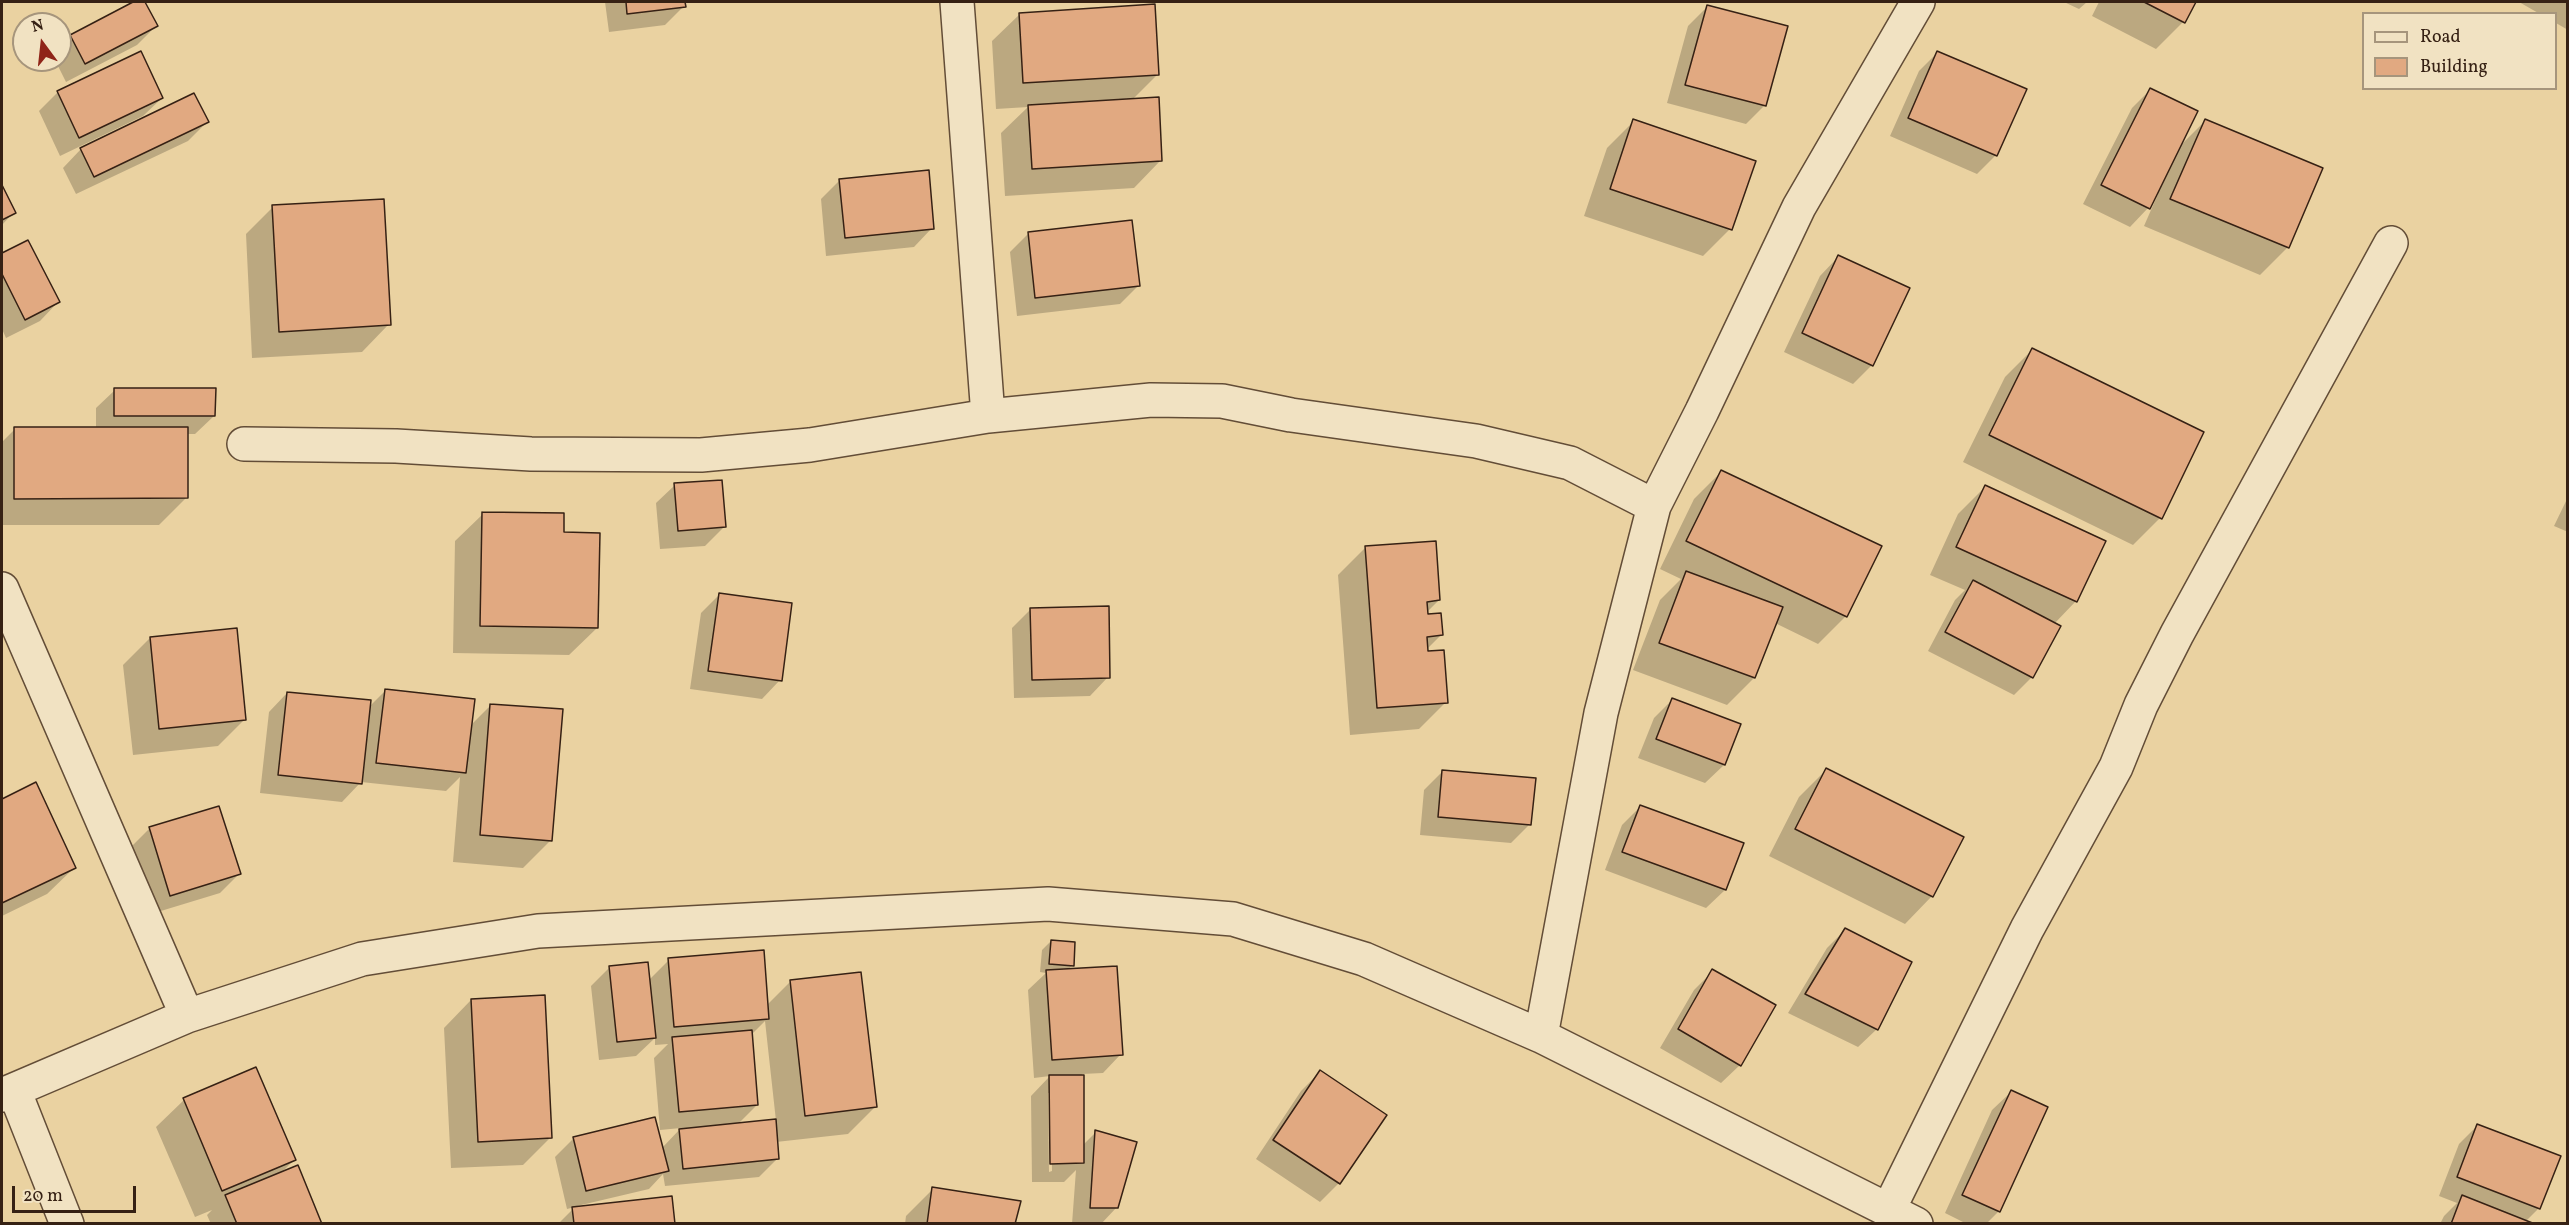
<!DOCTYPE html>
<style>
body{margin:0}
#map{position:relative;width:2569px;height:1225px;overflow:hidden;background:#ead2a1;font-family:Vollkorn,serif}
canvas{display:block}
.frame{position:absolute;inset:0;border:3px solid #362114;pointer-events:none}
.legend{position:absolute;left:2362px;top:12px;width:195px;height:78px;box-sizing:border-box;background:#f1e2c2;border:2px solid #a6957c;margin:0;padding:8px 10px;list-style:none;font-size:18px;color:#362114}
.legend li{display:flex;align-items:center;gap:12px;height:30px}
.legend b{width:30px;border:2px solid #a6957c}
.north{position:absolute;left:12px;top:12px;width:60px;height:60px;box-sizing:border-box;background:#f1e2c2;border:2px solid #a6957c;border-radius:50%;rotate:345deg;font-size:16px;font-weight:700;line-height:24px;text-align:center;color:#362114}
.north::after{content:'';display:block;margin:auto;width:21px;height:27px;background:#8f2418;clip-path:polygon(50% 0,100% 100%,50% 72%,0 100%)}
.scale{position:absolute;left:12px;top:1186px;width:124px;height:27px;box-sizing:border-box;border:3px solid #362114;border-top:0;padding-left:8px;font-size:18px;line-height:21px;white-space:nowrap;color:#362114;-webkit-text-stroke:4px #f1e2c2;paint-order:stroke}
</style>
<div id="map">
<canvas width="2569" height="1225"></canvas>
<div class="frame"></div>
<ul class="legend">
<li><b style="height:8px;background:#f1e2c2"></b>Road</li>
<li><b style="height:16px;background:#e1a981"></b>Building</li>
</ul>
<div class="north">N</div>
<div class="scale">20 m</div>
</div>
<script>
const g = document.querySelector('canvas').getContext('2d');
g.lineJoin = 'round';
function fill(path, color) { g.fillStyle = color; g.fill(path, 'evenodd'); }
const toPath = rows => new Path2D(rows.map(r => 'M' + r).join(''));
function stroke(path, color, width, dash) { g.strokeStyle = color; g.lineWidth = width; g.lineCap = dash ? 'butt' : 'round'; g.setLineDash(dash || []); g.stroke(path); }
fill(toPath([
 [136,2,143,2,156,26,137,45,66,82,55,60,60,60,60,47,71,36],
 [605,2,683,2,684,6,665,25,609,32],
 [2064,2,2087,2,2079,9],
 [2099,2,2194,2,2183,22,2156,49,2092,16],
 [2519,2,2568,2,2568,30,2556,23,2556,14,2540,14],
 [1707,7,1765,105,1746,124,1667,103,1688,26],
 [1020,14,1158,74,1132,100,1161,160,1134,188,1005,196,1001,133,1028,107,996,109,992,41],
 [140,53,162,98,143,116,60,156,39,111,57,93],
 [1937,53,1996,155,1977,174,1890,136,1919,71],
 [2150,90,2180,146,2205,121,2321,169,2288,247,2260,275,2144,226,2158,194,2156,193,2148,208,2130,227,2083,204,2132,108],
 [1634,121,1730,229,1703,256,1584,216,1607,148],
 [207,122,188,141,76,194,63,168,81,149],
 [840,180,932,228,914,247,826,256,821,199],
 [2,188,14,212,2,225],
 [273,207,389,324,362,352,252,358,246,234],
 [1028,234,1139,285,1120,304,1017,316,1010,252],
 [27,242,58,302,40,321,6,338,2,329,2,255],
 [1838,257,1872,365,1853,384,1784,352,1820,276],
 [2032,350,2160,518,2133,545,1963,462,2005,377],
 [115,390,214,416,195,434,187,434,186,498,159,525,2,525,2,442,15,429,96,429,96,408],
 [1721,472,1880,547,1846,616,1818,644,1775,623,1754,678,1727,705,1633,670,1660,600,1681,579,1660,569,1694,499],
 [675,485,724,527,705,546,660,549,656,503],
 [1985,487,2076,601,2054,624,2032,677,2014,695,1928,651,1955,600,1965,590,1930,575,1958,514],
 [2568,497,2568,532,2554,526],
 [483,514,562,534,597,628,569,655,453,653,455,541],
 [1366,547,1439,600,1427,612,1441,635,1427,649,1446,702,1419,729,1350,735,1338,575],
 [719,595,780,680,762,699,690,689,701,613],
 [1031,609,1108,677,1090,696,1014,698,1012,628],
 [150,638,245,719,218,746,133,755,123,665],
 [385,691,470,726,491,705,550,841,523,868,453,862,460,777,446,791,361,782,342,802,260,793,269,712,287,693,369,707],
 [1672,700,1739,725,1724,765,1705,783,1638,758,1654,718],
 [1826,770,1932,896,1905,924,1769,856,1799,797],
 [1443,771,1530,824,1511,843,1420,835,1424,790],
 [36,784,75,867,47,894,2,916,2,800],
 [1641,806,1725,890,1706,908,1605,870,1622,825],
 [218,808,239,874,220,893,151,914,131,847,149,829],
 [1845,930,1877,1029,1858,1047,1788,1013,1827,948],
 [1051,941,1073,965,1067,970,1121,1054,1103,1073,1082,1074,1083,1145,1096,1132,1117,1207,1101,1224,1072,1224,1076,1170,1064,1182,1032,1182,1031,1096,1050,1076,1034,1078,1028,990,1046,973,1040,972,1042,950],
 [1048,1093,1051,1093,1052,1171,1049,1172],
 [669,960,767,1005,790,982,875,1107,848,1134,776,1142,777,1159,759,1177,665,1186,663,1174,649,1189,577,1206,577,1208,674,1224,558,1224,575,1207,567,1209,555,1157,574,1138,662,1148,681,1128,660,1130,654,1058,668,1044,655,1045,655,1038,636,1056,599,1060,591,986,609,968,649,980],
 [765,1021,776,1121,737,1125,757,1105,751,1035],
 [1713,971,1740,1065,1721,1083,1660,1048,1694,990],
 [471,1000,550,1138,523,1165,451,1168,444,1028],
 [255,1069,295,1159,280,1174,321,1224,211,1224,207,1215,212,1210,195,1217,156,1127,184,1100],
 [1320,1072,1384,1115,1339,1183,1320,1202,1256,1159,1301,1091],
 [2011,1092,1999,1211,1986,1224,1967,1224,1945,1213,1992,1110],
 [2477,1126,2539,1208,2526,1221,2531,1224,2440,1224,2444,1216,2457,1203,2439,1196,2459,1144],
 [933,1189,1013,1224,905,1224,906,1216]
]), '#0003');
const building = toPath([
 [133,2,145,2,158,26,85,64,70,35,133,2],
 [626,2,685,2,686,7,627,14,626,2],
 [2144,2,2196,2,2185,23,2144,2],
 [1155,4,1159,75,1023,83,1019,13,1155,4],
 [1707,5,1788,26,1766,106,1685,85,1707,5],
 [141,51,163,98,79,138,57,91,141,51],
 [1937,51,2027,89,1997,156,1908,118,1937,51],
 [2150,88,2198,111,2150,209,2101,185,2150,88],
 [194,93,209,122,94,177,80,148,194,93],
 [1159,97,1162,161,1032,169,1028,105,1159,97],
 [1633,119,1756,161,1732,230,1610,189,1633,119],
 [2205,119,2323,168,2289,248,2170,199,2205,119],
 [929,170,934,229,845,238,839,179,929,170],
 [2,185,16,213,2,220,2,185],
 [384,199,391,325,279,332,272,205,384,199],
 [1132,220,1140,286,1035,298,1028,232,1132,220],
 [28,240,60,302,25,320,2,274,2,253,28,240],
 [1838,255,1910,288,1873,366,1802,333,1838,255],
 [2032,348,2204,432,2162,519,1989,435,2032,348],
 [114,388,216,388,215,416,114,416,114,388],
 [14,427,188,427,188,498,14,499,14,427],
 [1721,470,1882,546,1847,617,1686,541,1721,470],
 [722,480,726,527,678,531,674,483,722,480],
 [1985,485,2106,541,2077,602,1956,547,1985,485],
 [482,512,564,513,564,532,600,533,598,628,480,626,482,512],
 [1436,541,1440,600,1427,602,1428,614,1441,613,1443,635,1427,637,1428,651,1444,650,1448,703,1377,708,1365,546,1436,541],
 [1686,571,1783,607,1755,678,1659,643,1686,571],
 [1973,580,2061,626,2033,678,1945,632,1973,580],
 [719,593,792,603,782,681,708,671,719,593],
 [1109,606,1110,678,1032,680,1030,608,1109,606],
 [237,628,246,720,159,729,150,637,237,628],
 [385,689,475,699,466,773,376,763,385,689],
 [287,692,371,700,362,784,278,775,287,692],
 [1672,698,1741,724,1725,765,1656,739,1672,698],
 [490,704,563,709,552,841,480,835,490,704],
 [1826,768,1964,837,1933,897,1795,829,1826,768],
 [1442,770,1536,778,1531,825,1438,817,1442,770],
 [36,782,76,868,2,903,2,799,36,782],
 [1640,805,1744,843,1726,890,1622,852,1640,805],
 [219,806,241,874,170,896,149,827,219,806],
 [1845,928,1912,962,1878,1030,1805,994,1845,928],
 [1051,940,1075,942,1074,966,1049,964,1051,940],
 [764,950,769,1019,674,1027,668,958,764,950],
 [648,962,656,1038,617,1042,609,966,648,962],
 [1117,966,1123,1055,1052,1060,1046,970,1117,966],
 [1712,969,1776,1005,1741,1066,1678,1029,1712,969],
 [861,972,877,1107,805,1116,790,980,861,972],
 [545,995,552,1138,478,1142,471,999,545,995],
 [752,1030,758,1105,679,1112,672,1037,752,1030],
 [256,1067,296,1160,222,1191,183,1098,256,1067],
 [1320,1070,1387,1115,1340,1184,1273,1140,1320,1070],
 [1049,1075,1084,1075,1084,1163,1050,1164,1049,1075],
 [2011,1090,2048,1107,2000,1212,1962,1195,2011,1090],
 [655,1117,669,1171,586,1191,573,1137,655,1117],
 [776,1119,779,1159,683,1169,679,1129,776,1119],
 [2477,1124,2561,1156,2540,1209,2457,1177,2477,1124],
 [1095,1130,1137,1142,1118,1208,1090,1208,1095,1130],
 [298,1165,322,1224,237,1224,225,1195,298,1165],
 [932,1187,1021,1201,1015,1224,927,1224,932,1187],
 [2462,1195,2535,1224,2451,1224,2462,1195],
 [672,1196,675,1224,574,1224,572,1207,672,1196]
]);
fill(building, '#e1a981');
stroke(building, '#362114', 1.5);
const street = toPath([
 [957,2,988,416],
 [244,444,396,446,531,454,701,455,810,445,988,416,1151,400,1222,401,1291,415,1476,441,1570,463,1654,506],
 [2,589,187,1016],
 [1541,1036,1601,713,1654,506,1702,411,1799,207,1918,2],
 [14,1090,67,1224],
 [2,1095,187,1016,362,959,538,931,1048,904,1233,919,1364,959,1541,1036,1916,1224],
 [1889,1209,2027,929,2116,767,2141,705,2177,634,2391,243]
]);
stroke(street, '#634d37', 36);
stroke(street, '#f1e2c2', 33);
</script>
